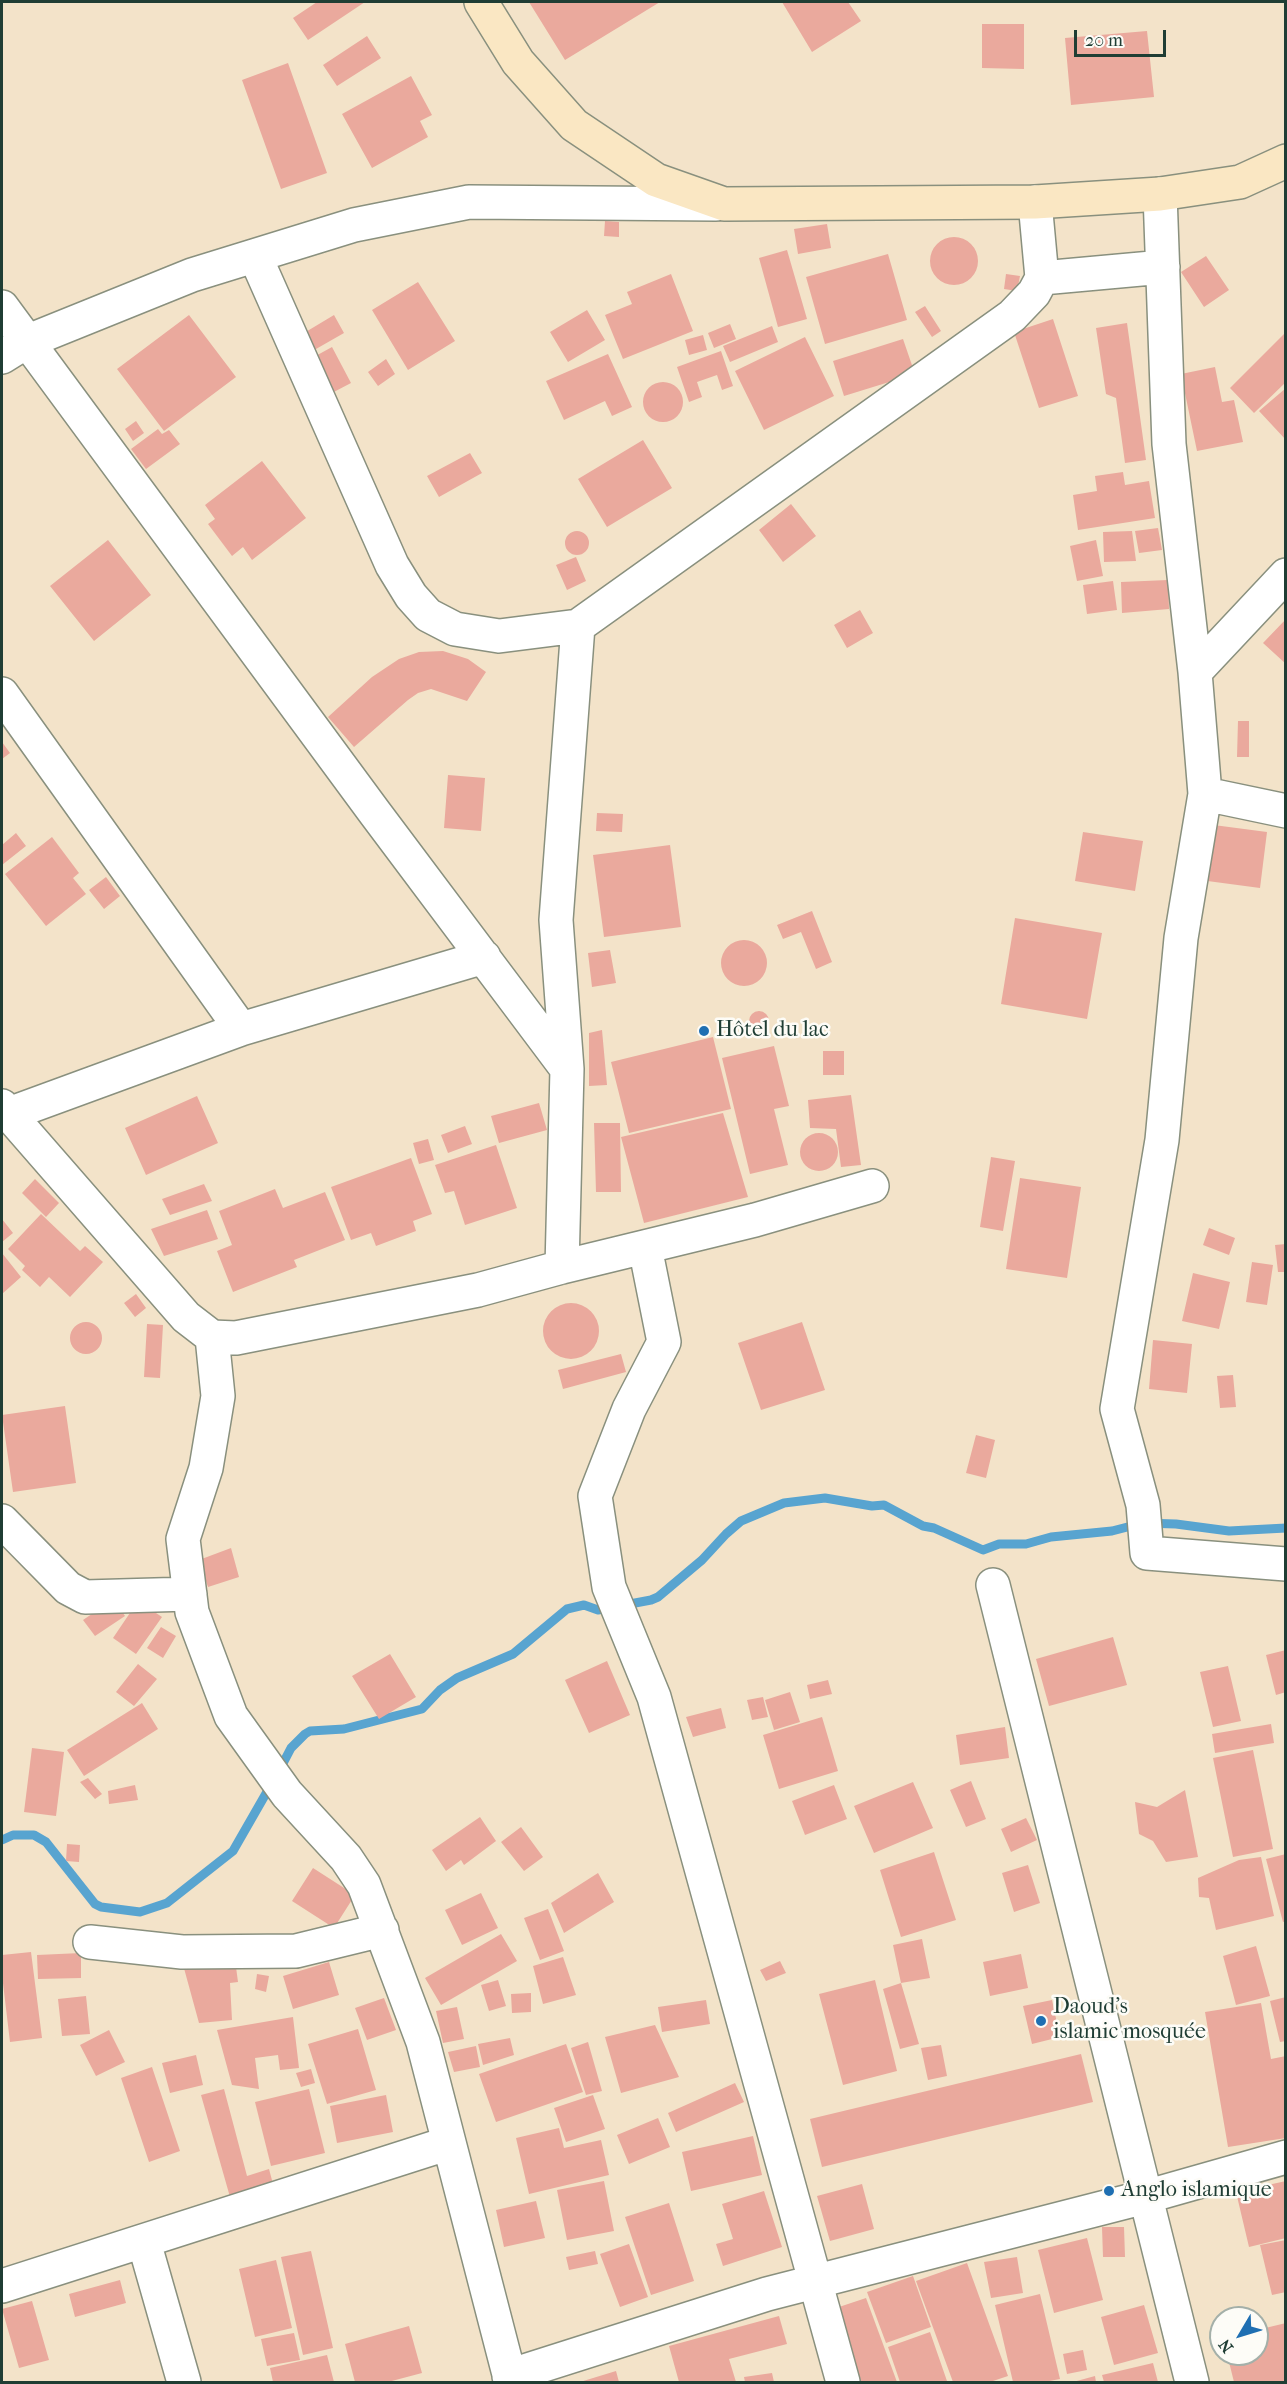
<!DOCTYPE html>
<meta charset="utf-8">
<style>
body{margin:0}
#map{position:relative;width:1287px;height:2384px;overflow:hidden;background:#f3e3c9;font-family:"IM FELL French Canon",serif}
canvas{display:block}
.frame{position:absolute;inset:0;border:3px solid #1f3d34;pointer-events:none}
.north{position:absolute;left:1209px;top:2306px;width:60px;height:60px;box-sizing:border-box;background:#fdfcf7;border:2px solid #a4b0a9;border-radius:50%;rotate:232deg;font-size:16px;font-weight:700;line-height:24px;text-align:center;color:#1f3d34}
.north::after{content:'';display:block;margin:auto;width:21px;height:27px;background:#1f6fb2;clip-path:polygon(50% 0,100% 100%,50% 72%,0 100%)}
.scale{position:absolute;left:1074px;top:30px;width:92px;height:27px;box-sizing:border-box;border:3px solid #1f3d34;border-top:0;padding-left:8px;font-size:18px;line-height:21px;white-space:nowrap;color:#1f3d34;-webkit-text-stroke:4px #fdfcf7;paint-order:stroke}
</style>
<div id="map">
<canvas width="1287" height="2384"></canvas>
<div class="frame"></div>
<div class="north">N</div>
<div class="scale">20 m</div>
</div>
<script>
const g = document.querySelector('canvas').getContext('2d');
g.lineJoin = 'round';
const toPath = rows => new Path2D(rows.map(r => 'M' + r).join(''));
function stroke(path, color, width, dash) { g.strokeStyle = color; g.lineWidth = width; g.lineCap = dash ? 'butt' : 'round'; g.setLineDash(dash || []); g.stroke(path); }
function fill(path, color) { g.fillStyle = color; g.fill(path, 'evenodd'); }
function label(font, color, halo, rows, align = 'center') {
  g.font = font + ' "IM FELL French Canon",serif'; g.lineWidth = 5; g.setLineDash([]); g.textBaseline = 'middle'; g.strokeStyle = halo; g.fillStyle = color; for (const [text, x, y, turn = 0] of rows) {
    g.save(); g.translate(x, y); g.rotate((+turn || 0) * Math.PI / 180); g.textAlign = isNaN(turn) ? turn : align; if (halo) g.strokeText(text, 0, 0); g.fillText(text, 0, 0); g.restore();
  }
}
stroke(toPath([
 [279,1771,291,1748,305,1734,310,1731,344,1729,422,1709,440,1690,457,1678,513,1654,567,1609,584,1605,598,1610,651,1600,658,1597,702,1560,726,1534,741,1521,784,1503,825,1498,872,1506,884,1505,923,1526,934,1528,983,1550,999,1544,1026,1544,1051,1537,1112,1531,1143,1523,1176,1524,1229,1531,1286,1528],
 [2,1840,13,1835,34,1835,46,1842,95,1904,101,1907,140,1912,167,1903,233,1851,272,1783]
]), '#58a4d0', 9);
fill(toPath([
 [317,2,365,2,308,40,293,18],
 [529,2,660,2,565,60],
 [782,2,848,2,861,21,812,52],
 [982,24,1024,24,1024,69,982,68],
 [1147,31,1154,97,1071,105,1065,38],
 [367,36,381,58,337,86,323,65],
 [288,63,327,173,281,189,242,80],
 [411,76,432,115,420,121,428,137,372,168,342,114],
 [605,221,619,222,619,237,604,236],
 [827,224,831,248,798,254,794,229],
 '930 261a24 24 0 1 1 48 0a24 24 0 1 1-48 0Z',
 [787,250,807,319,778,327,759,258],
 [888,254,907,320,825,344,806,277],
 [1206,256,1229,290,1204,307,1181,272],
 [671,274,693,331,623,359,605,315,632,304,627,292],
 [1006,274,1020,276,1017,291,1004,289],
 [418,282,455,341,408,370,372,310],
 [925,306,941,331,932,337,915,312],
 [587,310,605,340,568,362,550,332],
 [189,315,236,377,164,431,117,369],
 [334,315,344,333,309,353,299,336],
 [1053,319,1078,396,1039,408,1014,332],
 [1127,323,1146,460,1125,463,1116,398,1106,394,1096,328],
 [730,324,736,339,714,348,708,333],
 [772,326,778,342,730,362,723,346],
 [1286,332,1286,382,1254,413,1230,388],
 [703,335,707,350,689,355,685,340],
 [805,337,834,396,764,430,735,371],
 [903,339,915,374,844,396,833,361],
 [332,347,351,383,330,394,312,358],
 [721,351,733,386,722,390,717,375,697,382,702,397,689,402,677,367],
 [608,354,632,407,612,416,605,401,564,420,546,381],
 [386,359,395,374,378,386,368,372],
 [1215,367,1222,402,1234,400,1243,442,1197,451,1181,374],
 '643 402a20 20 0 1 1 40 0a20 20 0 1 1-40 0Z',
 [1286,388,1286,440,1259,411],
 [136,421,144,433,133,441,125,429],
 [158,429,162,434,169,430,180,444,146,469,131,449],
 [643,440,672,488,607,527,578,479],
 [470,453,482,473,439,497,427,476],
 [262,461,306,518,252,560,243,547,232,556,208,524,215,519,205,505],
 [1123,472,1125,485,1149,481,1155,518,1078,530,1073,495,1097,491,1095,476],
 [791,504,816,536,783,562,759,530],
 [1158,528,1162,550,1139,553,1135,531],
 '565 543a12 12 0 1 1 24 0a12 12 0 1 1-24 0Z',
 [1132,531,1136,561,1104,562,1103,532],
 [108,540,151,595,94,641,50,586],
 [1096,540,1103,576,1077,581,1070,546],
 [576,557,586,581,567,590,556,565],
 [1168,580,1169,609,1122,613,1121,582],
 [1113,581,1117,610,1087,614,1083,585],
 [860,610,873,633,847,648,834,625],
 [1286,619,1286,664,1263,643],
 [443,651,468,659,486,672,467,701,431,689,418,693,408,700,354,747,328,717,372,677,399,659,419,652],
 [1238,721,1249,721,1249,757,1237,757],
 [2,742,10,753,2,759],
 [448,775,485,778,481,831,444,828],
 [597,813,623,814,622,832,596,831],
 [1206,824,1267,832,1260,888,1200,880],
 [1083,832,1143,841,1135,891,1075,881],
 [16,833,26,846,2,865,2,845],
 [52,837,79,873,73,878,86,894,46,926,5,874],
 [670,845,681,927,604,937,593,855],
 [106,877,120,896,104,909,89,890],
 [812,911,832,962,816,969,801,932,783,939,777,925],
 [1015,918,1102,933,1087,1019,1001,1004],
 '721 963a23 23 0 1 1 46 0a23 23 0 1 1-46 0Z',
 [610,950,616,983,592,987,588,953],
 '749 1021a10 10 0 1 1 20 0a10 10 0 1 1-20 0Z',
 [602,1030,607,1085,589,1086,589,1033],
 [713,1037,731,1109,629,1133,611,1062],
 [774,1046,789,1106,774,1109,788,1165,750,1174,722,1058],
 [823,1051,844,1051,844,1075,823,1075],
 [851,1095,861,1165,841,1167,836,1129,810,1128,808,1100],
 [197,1096,218,1143,146,1175,125,1128],
 [539,1103,547,1130,499,1143,491,1116],
 [723,1113,748,1197,644,1223,621,1137],
 [594,1123,620,1123,621,1192,596,1192],
 [465,1126,472,1144,448,1153,441,1135],
 '800 1152a19 19 0 1 1 38 0a19 19 0 1 1-38 0Z',
 [428,1139,434,1160,419,1164,413,1143],
 [496,1145,517,1208,465,1225,454,1191,445,1193,435,1165],
 [991,1157,1015,1161,1003,1231,980,1227],
 [411,1158,432,1214,413,1221,416,1231,376,1246,371,1233,351,1240,331,1187],
 [1020,1178,1081,1187,1067,1278,1006,1269],
 [35,1179,59,1203,46,1217,22,1193],
 [204,1184,212,1201,170,1215,162,1199],
 [275,1189,283,1208,325,1192,345,1240,294,1260,297,1267,233,1292,217,1251,232,1245,219,1211],
 [207,1210,218,1239,164,1256,151,1229],
 [41,1214,80,1251,85,1246,103,1262,70,1297,49,1277,40,1287,22,1270,25,1266,8,1249],
 [2,1219,13,1233,2,1242],
 [1209,1228,1235,1238,1229,1255,1203,1245],
 [1286,1244,1286,1272,1278,1272,1275,1245],
 [2,1253,21,1277,2,1294],
 [1252,1262,1273,1265,1267,1305,1246,1302],
 [1193,1273,1230,1282,1219,1329,1182,1321],
 [136,1294,146,1308,135,1317,124,1303],
 '543 1331a28 28 0 1 1 56 0a28 28 0 1 1-56 0Z',
 [802,1322,825,1390,761,1410,738,1343],
 '70 1338a16 16 0 1 1 32 0a16 16 0 1 1-32 0Z',
 [147,1324,163,1325,160,1378,144,1377],
 [1153,1340,1192,1344,1187,1393,1149,1389],
 [621,1354,626,1372,563,1389,558,1370],
 [1233,1375,1236,1407,1220,1408,1217,1376],
 [65,1406,76,1483,13,1492,2,1415],
 [976,1435,995,1440,986,1478,966,1473],
 [231,1548,239,1577,208,1587,199,1560],
 [114,1599,125,1616,95,1636,83,1620],
 [138,1601,162,1617,136,1654,113,1638],
 [161,1627,176,1636,163,1658,147,1648],
 [1113,1637,1127,1685,1049,1706,1036,1659],
 [1286,1650,1286,1692,1276,1695,1266,1655],
 [390,1654,416,1697,379,1719,352,1676],
 [607,1661,630,1715,589,1733,565,1680],
 [138,1664,157,1679,134,1706,116,1692],
 [1228,1666,1241,1721,1213,1727,1200,1672],
 [828,1680,832,1694,810,1699,807,1685],
 [790,1692,800,1722,774,1730,765,1700],
 [763,1697,768,1717,752,1720,747,1700],
 [142,1703,158,1729,84,1776,67,1750],
 [721,1708,726,1728,693,1737,686,1717],
 [822,1717,838,1771,779,1789,763,1735],
 [1271,1724,1274,1743,1215,1753,1212,1734],
 [1005,1727,1009,1758,960,1765,956,1735],
 [32,1748,64,1752,56,1816,24,1812],
 [1253,1750,1273,1849,1233,1857,1213,1758],
 [88,1778,102,1794,95,1799,80,1782],
 [971,1781,986,1819,966,1827,950,1790],
 [913,1782,933,1828,874,1853,854,1806],
 [135,1785,138,1800,109,1804,108,1791],
 [834,1785,847,1819,805,1835,792,1801],
 [1185,1790,1198,1857,1166,1862,1153,1841,1139,1834,1135,1802,1157,1807],
 [480,1817,496,1841,464,1865,461,1860,446,1871,432,1850],
 [1026,1818,1037,1840,1011,1852,1001,1829],
 [521,1827,543,1857,524,1871,501,1842],
 [67,1844,80,1845,79,1862,66,1861],
 [934,1852,956,1920,901,1937,880,1870],
 [1286,1854,1286,1921,1283,1922,1266,1859],
 [1261,1857,1274,1916,1216,1930,1209,1898,1199,1897,1198,1878,1239,1860],
 [1028,1865,1040,1903,1014,1912,1002,1873],
 [313,1868,355,1895,334,1928,292,1901],
 [598,1873,614,1902,564,1933,551,1903],
 [481,1893,498,1928,462,1945,445,1910],
 [548,1909,564,1951,540,1960,524,1918],
 [501,1934,517,1961,441,2005,425,1978],
 [922,1939,930,1978,901,1983,919,2044,900,2049,883,1989,901,1983,893,1945],
 [1256,1946,1270,1996,1236,2005,1223,1956],
 [31,1952,42,2038,10,2042,2,1975,2,1955],
 [81,1953,81,1978,38,1979,37,1955],
 [1021,1954,1028,1988,990,1996,983,1962],
 [563,1957,576,1995,543,2004,533,1966],
 [182,1961,236,1967,238,1982,230,1983,232,2020,199,2023],
 [780,1961,786,1973,766,1981,760,1970],
 [329,1962,339,1995,293,2009,283,1976],
 [257,1974,269,1976,266,1992,255,1989],
 [498,1980,506,2006,489,2011,481,1985],
 [875,1980,897,2071,843,2085,819,1994],
 [531,1993,531,2012,512,2013,511,1994],
 [86,1996,90,2034,62,2036,58,1999],
 [1286,1997,1286,2041,1280,2042,1270,2001],
 [384,1998,396,2030,367,2040,355,2008],
 [706,2000,710,2024,662,2032,658,2007],
 [1052,2000,1060,2037,1032,2044,1023,2006],
 [1261,2003,1271,2059,1286,2056,1286,2138,1228,2147,1205,2012],
 [457,2007,464,2039,443,2043,436,2011],
 [293,2017,299,2068,280,2070,278,2055,255,2058,259,2089,232,2085,217,2030],
 [655,2025,679,2077,621,2093,605,2037],
 [358,2029,376,2090,327,2104,308,2044],
 [109,2030,125,2062,96,2076,80,2045],
 [510,2038,514,2055,483,2065,478,2044],
 [588,2042,602,2091,586,2095,571,2048],
 [566,2044,583,2092,496,2122,479,2074],
 [941,2045,947,2076,928,2080,921,2048],
 [476,2046,480,2067,454,2072,448,2052],
 [1081,2054,1093,2102,822,2167,810,2119],
 [196,2055,203,2085,170,2093,162,2063],
 [152,2067,180,2151,149,2162,121,2078],
 [311,2069,315,2083,301,2087,296,2073],
 [735,2083,744,2102,676,2132,668,2113],
 [224,2089,247,2176,269,2169,273,2184,230,2197,201,2095],
 [309,2089,325,2153,271,2166,255,2102],
 [386,2095,393,2132,337,2143,330,2106],
 [593,2095,605,2129,566,2142,554,2108],
 [658,2118,670,2147,629,2164,617,2135],
 [559,2128,564,2148,601,2140,609,2175,529,2194,516,2138],
 [753,2136,762,2175,691,2191,682,2152],
 [604,2181,614,2231,567,2240,557,2190],
 [1286,2181,1286,2238,1249,2247,1236,2192],
 [862,2184,874,2229,830,2241,817,2196],
 [764,2191,782,2247,723,2266,716,2244,733,2239,722,2204],
 [536,2201,545,2238,504,2247,496,2210],
 [669,2203,694,2281,651,2295,625,2217],
 [1102,2227,1124,2227,1125,2257,1103,2257],
 [1087,2238,1103,2300,1054,2313,1038,2250],
 [1286,2240,1286,2292,1272,2295,1260,2245],
 [629,2244,648,2297,620,2307,600,2254],
 [311,2251,333,2348,303,2355,281,2257],
 [595,2251,598,2264,569,2270,566,2257],
 [1017,2257,1023,2293,991,2298,984,2262],
 [276,2260,292,2328,255,2337,239,2269],
 [967,2263,1008,2376,990,2382,953,2382,916,2281],
 [913,2276,931,2327,886,2343,867,2292],
 [120,2280,126,2303,75,2317,69,2294],
 [1040,2294,1060,2379,1044,2382,1013,2382,995,2305],
 [866,2298,897,2382,859,2382,833,2309],
 [32,2301,49,2360,19,2368,2,2309],
 [1144,2305,1158,2353,1114,2365,1101,2317],
 [779,2316,787,2344,729,2359,736,2382,679,2382,669,2346],
 [1286,2323,1286,2382,1234,2382,1227,2354,1257,2354,1257,2330],
 [409,2326,422,2373,388,2382,355,2382,345,2344],
 [930,2332,947,2381,942,2382,900,2382,888,2347],
 [294,2333,300,2360,267,2366,261,2339],
 [1083,2350,1087,2370,1067,2374,1063,2354],
 [327,2355,334,2382,273,2382,270,2368],
 [1153,2363,1158,2382,1104,2382,1102,2375],
 [616,2371,619,2382,580,2382],
 [772,2373,774,2382,745,2382,744,2377],
 [1095,2376,1096,2382,1073,2382]
]), '#eaa99d');
const street = toPath([
 [1160,194,1169,444,1195,672,1205,794,1181,938,1162,1140,1117,1409,1143,1505,1147,1553,1286,1564],
 [255,256,392,565,411,596,428,615,455,629,499,636,578,626],
 [1042,278,1163,267],
 [2,307,375,813,567,1069],
 [2,357,26,342,192,275,354,225,469,202,716,204],
 [1195,672,1286,575],
 [2,694,241,1029],
 [1205,794,1286,811],
 [2,1106,186,1317,212,1337,236,1338,478,1290,562,1267,755,1220,872,1186],
 [9,1114,241,1029,484,957],
 [645,1247,664,1342,629,1409,595,1496,609,1587,654,1697,843,2382],
 [562,1267,567,1069,556,920,578,626,1012,316,1034,293,1042,278,1035,202],
 [212,1337,218,1396,206,1468,183,1539,192,1612,231,1716,287,1794,346,1858,364,1885,423,2042,511,2382],
 [2,1521,68,1588,85,1597,190,1594],
 [993,1585,1192,2382],
 [90,1942,182,1952,296,1951,382,1930],
 [144,2242,184,2382],
 [2,2286,449,2143],
 [509,2376,767,2294,1145,2197,1286,2157]
]);
const secondary = toPath([
 [481,2,518,62,574,125,656,180,724,204,1035,202,1160,194,1240,182,1286,161]
]);
stroke(street, '#89907e', 36);
stroke(secondary, '#89907e', 36);
stroke(street, '#fff', 33);
stroke(secondary, '#fae7c3', 33);
for (const [x, y, r, color] of [
 [704,1031,6,"#1f6fb2"],
 [1041,2021,6,"#1f6fb2"],
 [1109,2191,6,"#1f6fb2"]
]) { const dot = new Path2D(); dot.arc(x, y, r, 0, 2 * Math.PI); g.fillStyle = color; g.fill(dot); stroke(dot, '#fdfcf7', 2); }
label('22px', '#1f3d34', '#fdfcf7', [
 ["Hôtel du lac",716,1031],
 ["Daoud's",1053,2008],
 ["islamic mosquée",1053,2033],
 ["Anglo islamique",1121,2191]
], 'left');
</script>
